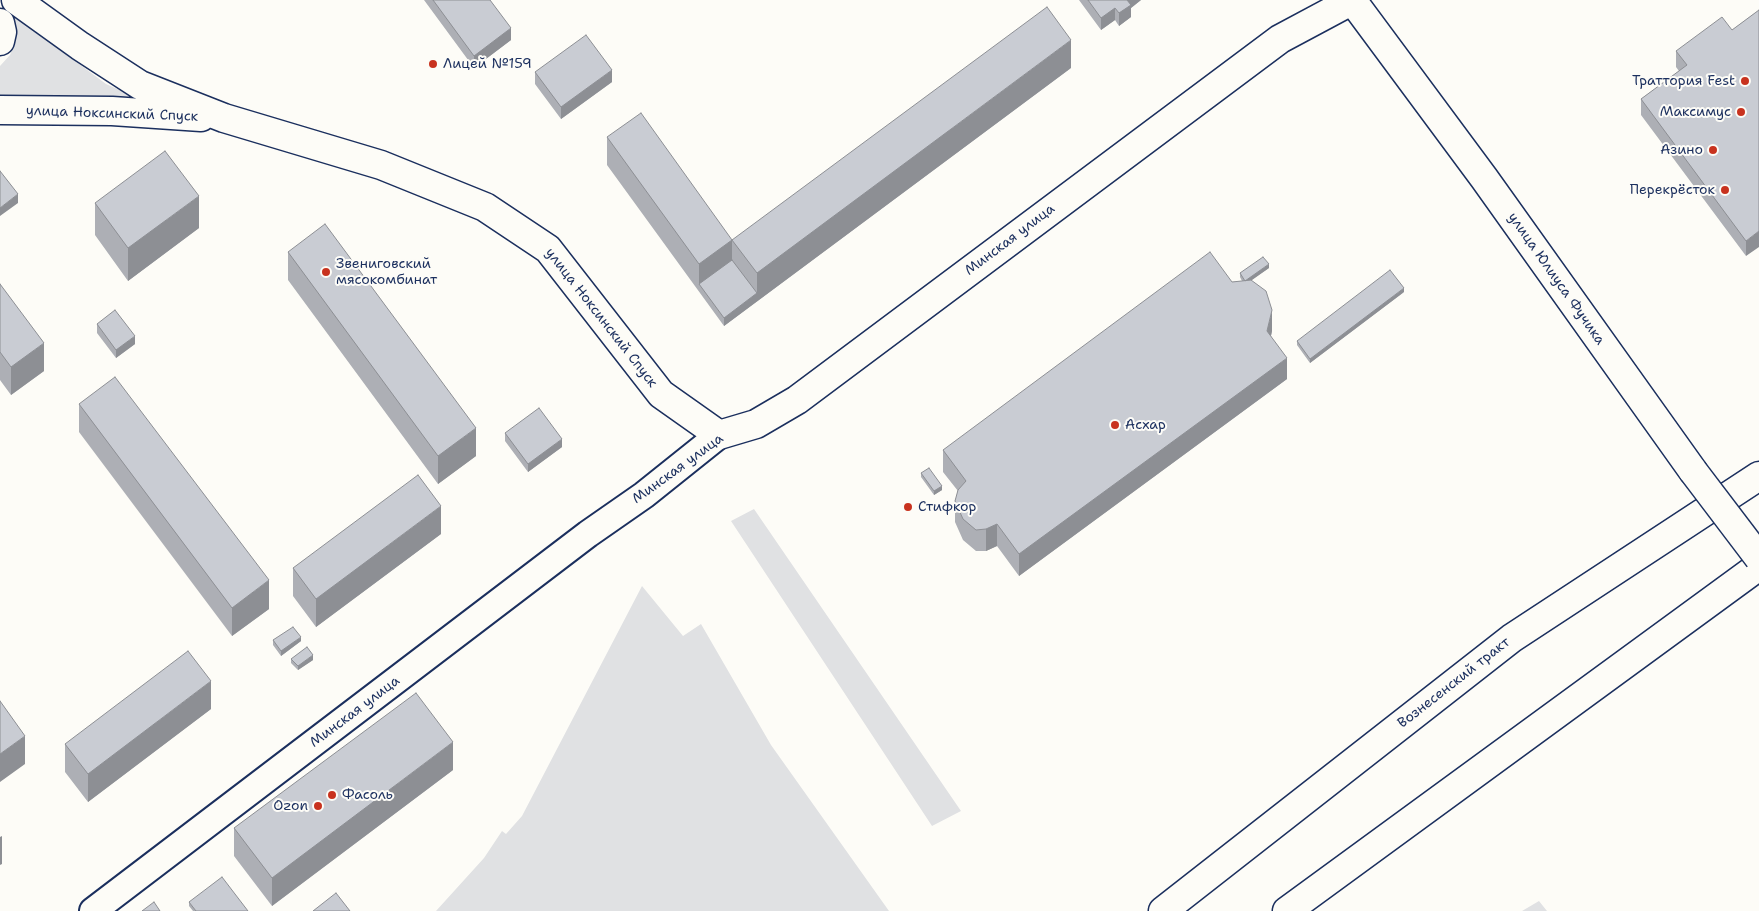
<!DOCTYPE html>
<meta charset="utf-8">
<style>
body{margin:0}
canvas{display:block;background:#fdfcf7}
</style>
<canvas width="1759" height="911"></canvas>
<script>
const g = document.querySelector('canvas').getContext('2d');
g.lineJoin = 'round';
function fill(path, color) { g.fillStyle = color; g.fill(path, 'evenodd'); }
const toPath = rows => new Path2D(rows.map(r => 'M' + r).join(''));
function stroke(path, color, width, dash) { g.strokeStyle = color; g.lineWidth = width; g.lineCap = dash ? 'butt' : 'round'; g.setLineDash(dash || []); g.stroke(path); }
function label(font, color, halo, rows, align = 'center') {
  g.font = font + ' "Shantell Sans",sans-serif'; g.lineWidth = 4; g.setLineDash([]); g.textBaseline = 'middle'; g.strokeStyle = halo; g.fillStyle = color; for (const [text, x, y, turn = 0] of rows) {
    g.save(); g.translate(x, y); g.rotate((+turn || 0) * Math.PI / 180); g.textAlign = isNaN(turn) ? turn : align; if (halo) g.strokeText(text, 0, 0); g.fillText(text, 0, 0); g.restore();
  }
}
fill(toPath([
 [8,11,106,84,140,99,0,101,0,66,10,55,15,43],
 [754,509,961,811,932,826,731,521],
 [642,586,683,636,701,624,771,745,889,911,436,911,484,858,502,831,506,834,522,816],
 [1539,901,1547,911,1522,911]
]), '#e0e1e3');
const street = toPath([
 [93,911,588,534,644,495,719,435]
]);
const secondary = toPath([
 [16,0,80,46,140,85,224,118,381,165,485,207,548,249,661,394,719,435,756,424,797,400,1280,39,1353,0],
 [1352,0,1484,178,1693,471],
 [0,23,2,32,0,41],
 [0,110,112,111,201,117]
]);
const primary = toPath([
 [1163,911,1512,638,1759,476],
 [1287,911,1759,566]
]);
stroke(street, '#1b2f5e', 30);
stroke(secondary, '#1b2f5e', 31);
stroke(primary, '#1b2f5e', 31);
stroke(street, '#fdfcf7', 26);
stroke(secondary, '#fdfcf7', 28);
stroke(primary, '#fdfcf7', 28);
const secondaryBridge = toPath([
 [1693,471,1759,558]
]);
stroke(secondaryBridge, '#1b2f5e', 31, []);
stroke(secondaryBridge, '#fdfcf7', 28);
fill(toPath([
 [424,0,490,0,511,40,474,68],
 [1079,0,1141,0,1131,8,1131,17,1119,26,1115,20,1101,30],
 [1759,10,1746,256,1641,115,1641,99,1679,71,1676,67,1676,51,1732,30],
 [1071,68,724,326,607,165,607,137,732,240],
 [535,72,612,82,561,119,535,84],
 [95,203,199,228,128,281,95,235],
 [288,252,476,456,438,484,288,280],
 [1269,268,1251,280,1272,331,1271,336,1287,379,1019,576,997,546,986,551,976,551,963,540,955,522,955,501,958,491,943,472,943,450,1232,282,1242,281,1240,277,1240,273],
 [0,284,44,371,11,395,0,380],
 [1404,292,1310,363,1297,345,1297,341],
 [97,324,135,344,116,358,97,333],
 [79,404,269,609,232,636,79,432],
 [505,433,562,447,528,472,505,441],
 [921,473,942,490,934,495,921,477],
 [441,534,316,627,293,596,293,568],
 [273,640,301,641,281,656,273,645],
 [291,659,313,660,298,670,291,663],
 [211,709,88,802,65,772,65,744],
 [453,770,272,906,234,856,234,828],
 [189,902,248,911,193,911,189,906]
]), '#adafb5');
fill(toPath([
 [1127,0,1141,0,1131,8,1131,17,1119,26,1119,13],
 [1115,8,1115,20,1101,30,1101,18],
 [511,28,511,40,474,68,474,56],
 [1071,40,1071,68,724,326,724,318,757,293,757,273],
 [612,70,612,82,561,119,561,107],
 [18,194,18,203,0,216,0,208],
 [199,196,199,228,128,281,128,248],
 [1759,231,1759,247,1746,256,1746,241],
 [732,240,732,268,699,284,699,292,699,264],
 [1269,264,1269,268,1245,285,1245,281],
 [1404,288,1404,292,1310,363,1310,359],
 [1272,310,1272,331,1267,353,1267,331],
 [135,336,135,344,116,358,116,350],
 [44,343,44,371,11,395,11,367],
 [1287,358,1287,379,1019,576,1019,554],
 [476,428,476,456,438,484,438,456],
 [562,439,562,447,528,472,528,464],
 [942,486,942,490,934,495,934,491],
 [441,506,441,534,316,627,316,599],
 [997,524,997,546,986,551,986,529],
 [269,580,269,609,232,636,232,608],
 [301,637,301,641,281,656,281,651],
 [313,655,313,660,298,670,298,666],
 [211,681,211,709,88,802,88,774],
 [25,736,25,764,0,782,0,754],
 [453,742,453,770,272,906,272,878],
 [2,836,2,864,0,865,0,837]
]), '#8d8f94');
const building = toPath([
 [433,0,490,0,511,28,474,56,433,0],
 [1088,0,1127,0,1131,5,1119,13,1115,8,1101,18,1088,0],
 [1047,7,1071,40,757,273,732,240,1047,7],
 [1759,10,1759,231,1746,241,1641,99,1687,65,1676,51,1722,17,1732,30,1759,10],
 [586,35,612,70,561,107,535,72,586,35],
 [641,113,732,240,699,264,607,137,641,113],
 [165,151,199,196,128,248,95,203,165,151],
 [0,171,18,194,0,208,0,171],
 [325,224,476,428,438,456,288,252,325,224],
 [1210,252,1232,282,1251,280,1266,291,1272,310,1267,331,1287,358,1019,554,997,524,986,529,976,530,963,519,955,501,958,490,966,481,943,450,1210,252],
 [1263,257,1269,264,1245,281,1240,273,1263,257],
 [732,260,757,293,724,318,699,284,732,260],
 [1390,270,1404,288,1310,359,1297,341,1390,270],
 [0,284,44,343,11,367,0,352,0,284],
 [115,310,135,336,116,350,97,324,115,310],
 [115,377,269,580,232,608,79,404,115,377],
 [539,408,562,439,528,464,505,433,539,408],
 [929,468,942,486,934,491,921,473,929,468],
 [418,475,441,506,316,599,293,568,418,475],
 [293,627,301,637,281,651,273,640,293,627],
 [307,647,313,655,298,666,291,659,307,647],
 [188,651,211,681,88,774,65,744,188,651],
 [416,693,453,742,272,878,234,828,416,693],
 [0,701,25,736,0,754,0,701],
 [222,877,248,911,196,911,189,902,222,877],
 [336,893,350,911,313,911,336,893],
 [154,902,160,911,142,911,154,902]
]);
fill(building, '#c9ccd3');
stroke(building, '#8d8f94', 1);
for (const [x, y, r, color] of [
 [433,64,5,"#c8321e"],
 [1745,81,5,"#c8321e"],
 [1741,112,5,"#c8321e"],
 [1713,150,5,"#c8321e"],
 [1725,190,5,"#c8321e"],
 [326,272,5,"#c8321e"],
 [1115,425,5,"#c8321e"],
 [908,507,5,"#c8321e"],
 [332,795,5,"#c8321e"],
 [318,806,5,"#c8321e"]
]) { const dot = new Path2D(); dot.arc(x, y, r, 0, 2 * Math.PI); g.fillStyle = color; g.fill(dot); stroke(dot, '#fdfcf7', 2); }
label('14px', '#1b2f5e', '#fdfcf7', [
 ["Лицей №159",443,64],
 ["Траттория Fest",1735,81,"right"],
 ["Максимус",1731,112,"right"],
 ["Азино",1703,150,"right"],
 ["Перекрёсток",1715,190,"right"],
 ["Звениговский",336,264],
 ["мясокомбинат",336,280],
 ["Асхар",1125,425],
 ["Стифкор",918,507],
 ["Фасоль",342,795],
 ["Ozon",308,806,"right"]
], 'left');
label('14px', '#1b2f5e', '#fdfcf7', [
 ["улица Ноксинский Спуск",112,114,2],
 ["Минская улица",1010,240,-37],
 ["улица Юлиуса Фучика",1556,279,55],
 ["улица Ноксинский Спуск",601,318,52],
 ["Минская улица",678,469,-36],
 ["Вознесенский тракт",1454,683,-38],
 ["Минская улица",355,712,-37]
]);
</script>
